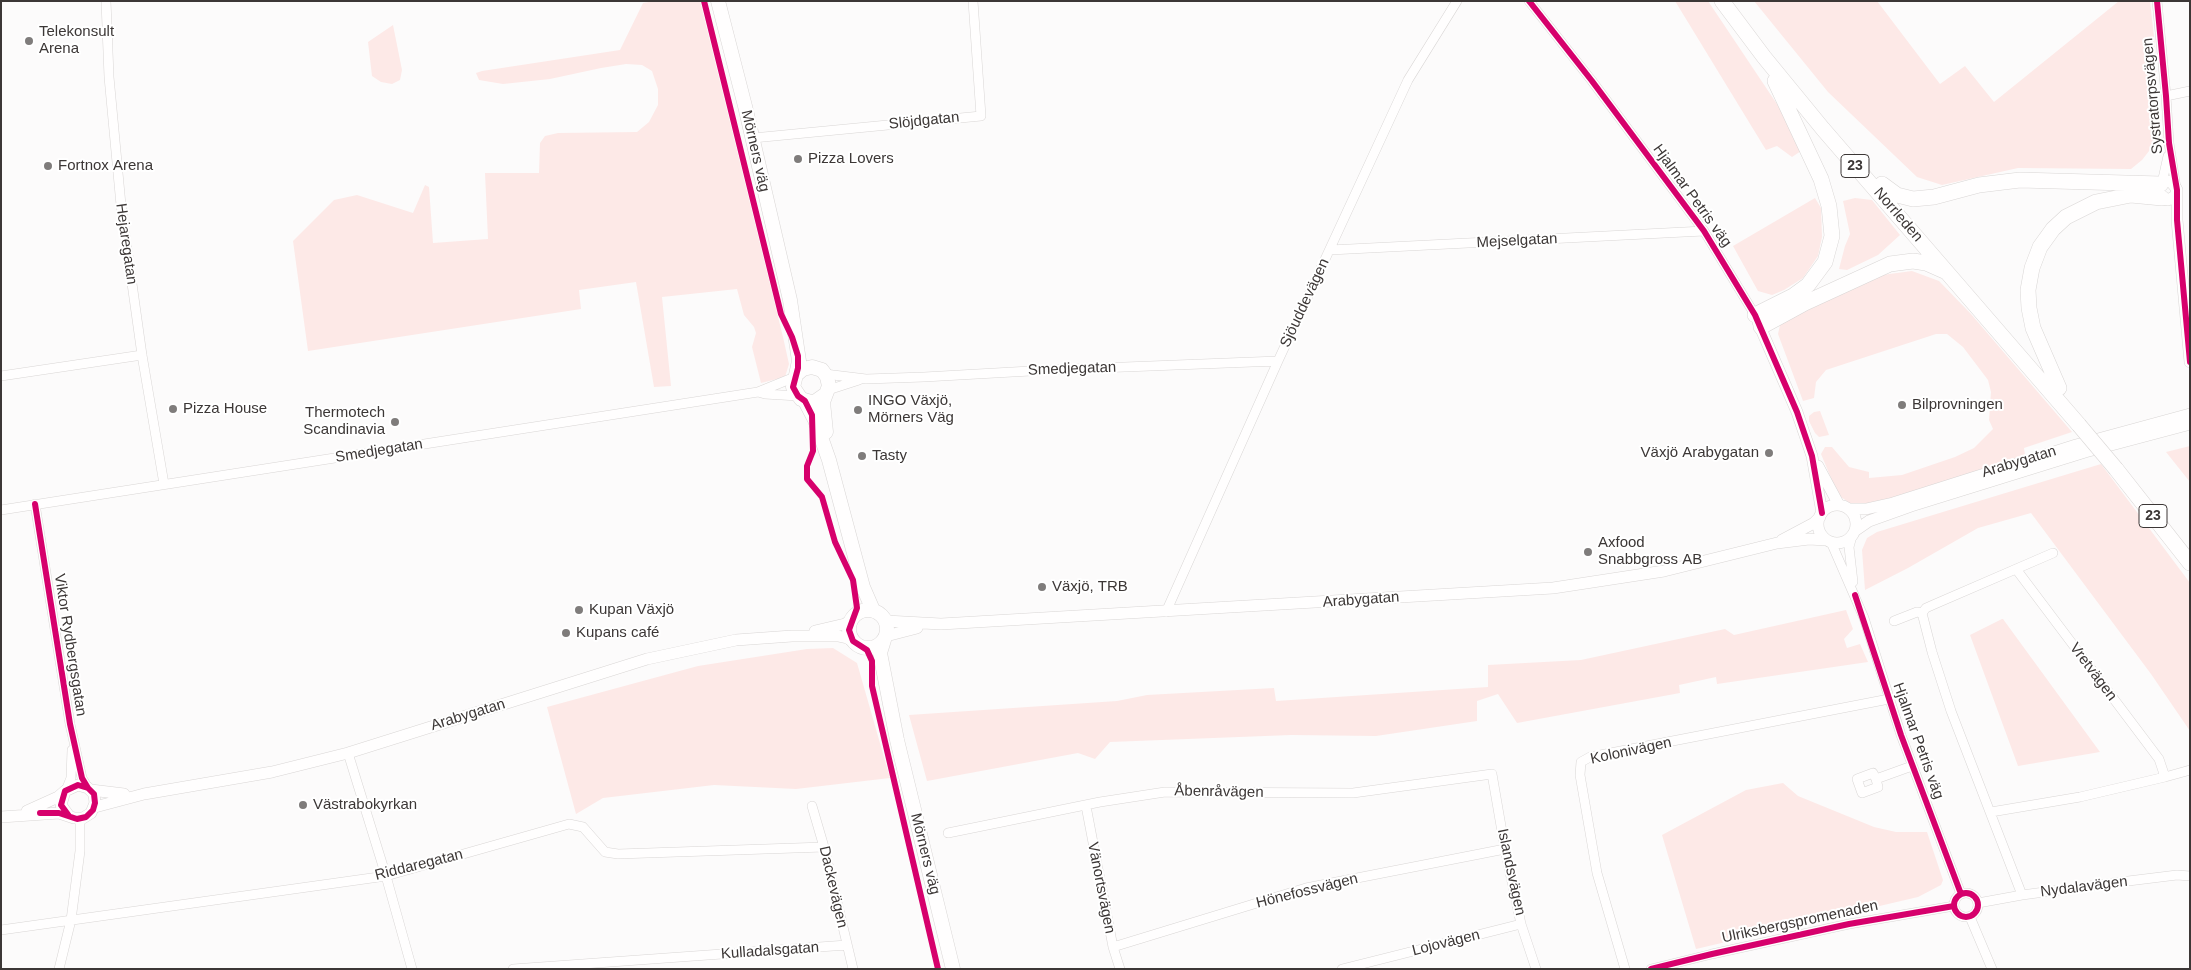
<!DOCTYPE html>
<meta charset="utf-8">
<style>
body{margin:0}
#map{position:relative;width:2191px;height:970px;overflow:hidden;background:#fcfbfb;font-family:Arial,sans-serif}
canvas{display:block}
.frame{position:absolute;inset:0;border:2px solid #3c3736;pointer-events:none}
</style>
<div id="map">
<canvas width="2191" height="970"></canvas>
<div class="frame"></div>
</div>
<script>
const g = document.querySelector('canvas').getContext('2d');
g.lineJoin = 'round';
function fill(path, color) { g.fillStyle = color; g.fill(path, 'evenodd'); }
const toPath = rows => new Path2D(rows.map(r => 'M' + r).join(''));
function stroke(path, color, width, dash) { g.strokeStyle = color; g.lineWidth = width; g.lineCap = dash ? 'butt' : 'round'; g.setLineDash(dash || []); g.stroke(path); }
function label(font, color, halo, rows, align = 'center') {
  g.font = font + ' Arial,sans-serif'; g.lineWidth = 4; g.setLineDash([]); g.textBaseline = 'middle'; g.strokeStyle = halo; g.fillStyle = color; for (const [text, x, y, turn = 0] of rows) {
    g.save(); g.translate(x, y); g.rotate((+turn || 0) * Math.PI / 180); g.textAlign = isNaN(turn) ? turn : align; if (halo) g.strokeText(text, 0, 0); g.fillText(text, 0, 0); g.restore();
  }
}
fill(toPath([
 [654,1,700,1,783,337,789,364,785,377,761,383,752,347,756,333,754,327,744,315,737,289,662,297,671,386,654,387,636,282,579,290,581,309,308,351,293,241,334,200,357,195,413,213,425,185,429,187,433,243,488,239,485,173,539,173,540,143,545,136,558,133,637,132,649,122,658,105,658,89,652,71,642,65,626,64,601,68,550,79,503,84,479,80,476,73,482,71,620,50,643,3],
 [1675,1,1708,1,1789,122,1801,151,1792,157,1777,146,1766,150],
 [1754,1,1877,1,1940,84,1965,66,1994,102,2119,1,2150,1,2155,46,2160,137,2142,160,2131,169,2018,168,1942,185,1917,177,1828,92],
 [393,25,402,70,400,80,392,84,381,82,372,76,368,42],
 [1815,198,1821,208,1822,237,1818,256,1803,278,1784,290,1772,295,1758,291,1733,246],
 [1855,198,1872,200,1900,235,1878,255,1847,270,1839,269,1845,246,1850,234,1843,201],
 [1912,271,1939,281,1971,314,2072,432,2024,448,2025,455,1900,496,1861,506,1854,506,1838,495,1821,454,1825,447,1832,447,1849,467,1869,472,1869,478,1902,475,1955,457,1974,448,1993,429,1989,420,1991,392,1988,380,1963,347,1947,334,1936,334,1826,370,1816,382,1814,398,1803,401,1778,334,1780,325,1793,316,1882,275],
 [1820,411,1829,435,1819,437,1815,433,1809,421,1809,416,1814,412],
 [2190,446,2190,482,2166,452],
 [2101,464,2190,583,2190,731,2151,674,2031,513,1978,528,1908,568,1865,590,1862,550,1867,538,1877,532],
 [1846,610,1853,629,1844,639,1847,648,1860,644,1868,662,1717,684,1716,677,1679,685,1680,693,1517,723,1498,694,1477,701,1477,721,1376,736,1291,735,1110,742,1095,759,1078,753,927,781,909,715,1117,701,1147,695,1274,688,1276,701,1488,687,1488,665,1581,660,1725,629,1734,635],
 [2002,619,2003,619,2100,752,2018,766,1970,635],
 [833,648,857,663,890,778,796,789,714,785,603,798,576,814,547,707,698,666,807,649],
 [1783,783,1798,796,1874,827,1896,832,1927,832,1943,880,1941,885,1918,897,1696,949,1662,835,1746,790]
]), '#fde9e7');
const minor = toPath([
 [106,1,109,77,121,205,142,355,164,484],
 [1529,1,1592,81,1704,231,1755,315],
 [2157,1,2166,96,2169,143,2176,188],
 [2166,96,2190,91],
 [753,138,981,116,973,1],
 [2162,183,2168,156],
 [1330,250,1704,231],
 [825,374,866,379,924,377,1048,370,1278,361],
 [1,376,142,355],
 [828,390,859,380],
 [758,392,765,394,798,396],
 [35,504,70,724,82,778,88,788],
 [1,510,758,392,795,377],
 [1852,536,1849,547,1853,582],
 [1831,542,1864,618,1901,735,1961,894],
 [1166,612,1278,361,1408,80,1457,1],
 [1894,621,1917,612,1922,613],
 [348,753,386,876,412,969],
 [2165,777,2190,770],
 [1876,779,1878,787,1862,793,1857,779,1873,773,1876,779,1912,766],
 [67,788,71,778,72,750],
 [812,806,824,847,853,969],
 [1086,806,1113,947,1120,969],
 [1991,812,2080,797,2165,777,2159,759,2016,569],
 [948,833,1100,802,1165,792,1353,793,1492,774,1505,849,1521,924,1536,969],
 '1954 905a12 12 0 1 1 24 0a12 12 0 1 1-24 0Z',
 [2022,895,1951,711,1932,652,1922,613,1926,608,1935,604,2053,553],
 [1978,903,2022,895,2112,883,2177,875,2190,876],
 [1970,917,1992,969],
 [1,930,386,876,569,824,583,827,605,852,618,854,824,847],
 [1113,947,1306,888,1505,849],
 [59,969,71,920,80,851,80,819],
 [513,969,847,945],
 [1342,969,1521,924],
 [1625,969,1597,873,1580,775,1581,762,1590,757,1889,699],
 [1651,969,1712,954,1849,924,1954,906]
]);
const tertiary = toPath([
 [2177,190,2175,196,2168,200,2162,198,2158,190,2161,184,2166,181,2171,182,2176,188,2177,190,2177,220,2190,362],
 [1758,322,1797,412,1812,456,1822,513],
 [1818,466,1839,505],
 '1818 524a19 19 0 1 1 38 0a19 19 0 1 1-38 0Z',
 [1849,509,1866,509,1893,503,2076,445,2190,414],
 [1856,530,1869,521,1911,506,2085,452,2190,424],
 [1782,540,1814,523,1820,517],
 [886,621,941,624,1553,588,1664,571,1777,543,1809,539,1826,540],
 [815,631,845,624,851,620],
 [886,636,917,628],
 [91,790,124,794],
 [95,807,144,794,272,772,348,753,647,659,736,640,792,636,838,636,847,638,853,641],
 [27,811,58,797,65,791],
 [1,817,59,813,74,818,83,818,91,813,95,803,94,794,88,788,78,785,65,791,61,805,69,816]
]);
const secondary = toPath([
 [718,1,745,106,790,300,799,361,796,375],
 [805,401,815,420,829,460,863,587,873,610],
 [826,432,823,402,829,386,827,377,822,370,812,367,803,369,796,375,793,387,801,399,811,402,816,401,826,394],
 '849 629a19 19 0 1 1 38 0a19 19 0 1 1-38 0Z',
 [884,640,880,653,897,740,953,969]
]);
const trunk = toPath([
 [1722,1,1764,57,1823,129,2079,425],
 [1882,184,1897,195,1913,199,1934,197,1979,185,2020,180,2161,184],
 [1755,315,1793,296,1808,285,1825,262,1832,236,1829,206,1821,179,1775,81],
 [1761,327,1805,303,1890,264,1913,261,1926,263,1944,271],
 [2059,388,2033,328,2029,308,2028,290,2032,268,2040,247,2053,229,2066,217,2096,202,2131,195,2162,198],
 [2116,469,2190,563]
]);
stroke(minor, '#d9d6d5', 10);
stroke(tertiary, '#d9d6d5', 12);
stroke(secondary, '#d9d6d5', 15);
stroke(trunk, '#d9d6d5', 16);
stroke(minor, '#fffefe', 9);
stroke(tertiary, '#fffefe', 11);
stroke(secondary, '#fffefe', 14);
stroke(trunk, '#fffefe', 15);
const trunkBridge = toPath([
 [2079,425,2116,469]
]);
stroke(trunkBridge, '#d9d6d5', 16, []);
stroke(trunkBridge, '#fffefe', 15);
stroke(toPath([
 [704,1,781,314,792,337,798,356,798,368,793,387,798,396,805,401,812,415,813,451,807,466,807,479,822,497,835,542,853,580,857,608,849,630,853,641,867,650,872,661,872,686,938,969],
 [1529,1,1592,81,1704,231,1755,315,1797,412,1812,456,1822,513],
 [2157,1,2166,96,2169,143,2177,190,2177,220,2190,362],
 [35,504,70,724,82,778,88,788],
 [1855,595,1901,735,1961,894],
 [40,813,59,813,77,819,86,817,93,810,95,803,94,794,88,788,78,785,65,791,61,805,69,816],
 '1954 905a12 12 0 1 1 24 0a12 12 0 1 1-24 0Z',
 [1651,969,1712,954,1849,924,1954,906]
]), '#d6006c', 6);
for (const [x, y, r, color] of [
 [29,41,5,"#7f7c7b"],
 [798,159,5,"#7f7c7b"],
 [48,166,5,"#7f7c7b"],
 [1902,405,5,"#7f7c7b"],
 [173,409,5,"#7f7c7b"],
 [858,410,5,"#7f7c7b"],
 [395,422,5,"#7f7c7b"],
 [1769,453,5,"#7f7c7b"],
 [862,456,5,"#7f7c7b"],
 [1588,552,5,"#7f7c7b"],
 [1042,587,5,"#7f7c7b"],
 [579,610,5,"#7f7c7b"],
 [566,633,5,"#7f7c7b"],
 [303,805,5,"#7f7c7b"]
]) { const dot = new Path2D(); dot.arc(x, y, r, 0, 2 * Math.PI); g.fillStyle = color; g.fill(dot); stroke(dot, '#fff', 2); }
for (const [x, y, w] of [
 [1855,166,28],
 [2153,516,28]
]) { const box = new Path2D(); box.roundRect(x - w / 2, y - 11.5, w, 23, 4); g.fillStyle = '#fff'; g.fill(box); stroke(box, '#3c3736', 1); }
label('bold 14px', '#3c3736', null, [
 ["23",1855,166],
 ["23",2153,516]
]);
label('15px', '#3c3736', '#fff', [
 ["Telekonsult",39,32],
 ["Arena",39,49],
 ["Pizza Lovers",808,159],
 ["Fortnox Arena",58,166],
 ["INGO Växjö,",868,401],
 ["Mörners Väg",868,418],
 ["Bilprovningen",1912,405],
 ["Pizza House",183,409],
 ["Thermotech",385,413,"right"],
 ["Scandinavia",385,430,"right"],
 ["Växjö Arabygatan",1759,453,"right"],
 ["Tasty",872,456],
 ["Axfood",1598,543],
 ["Snabbgross AB",1598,560],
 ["Växjö, TRB",1052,587],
 ["Kupan Växjö",589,610],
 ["Kupans café",576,633],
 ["Västrabokyrkan",313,805]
], 'left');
label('15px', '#3c3736', '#fff', [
 ["Systratorpsvägen",2153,96,-95],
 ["Slöjdgatan",924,121,-6],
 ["Mörners väg",755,151,77],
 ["Hjalmar Petris väg",1692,196,54],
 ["Norrleden",1898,215,49],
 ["Mejselgatan",1517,241,-3],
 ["Hejaregatan",126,244,82],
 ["Sjöuddevägen",1305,303,-65],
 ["Smedjegatan",1072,369,-2],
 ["Smedjegatan",379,451,-9],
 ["Arabygatan",2019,462,-17],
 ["Arabygatan",1361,600,-4],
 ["Viktor Rydbergsgatan",70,645,81],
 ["Vretvägen",2093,672,53],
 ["Arabygatan",468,715,-17],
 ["Hjalmar Petris väg",1918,741,70],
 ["Kolonivägen",1631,751,-12],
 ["Åbenråvägen",1219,792,1],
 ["Mörners väg",925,854,76],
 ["Riddaregatan",419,865,-14],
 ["Islandsvägen",1511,872,78],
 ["Dackevägen",833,887,77],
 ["Nydalavägen",2084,887,-7],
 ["Vänortsvägen",1101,888,79],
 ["Hönefossvägen",1307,891,-14],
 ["Ulriksbergspromenaden",1800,922,-12],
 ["Lojovägen",1446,943,-14],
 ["Kulladalsgatan",770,951,-4]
]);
</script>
